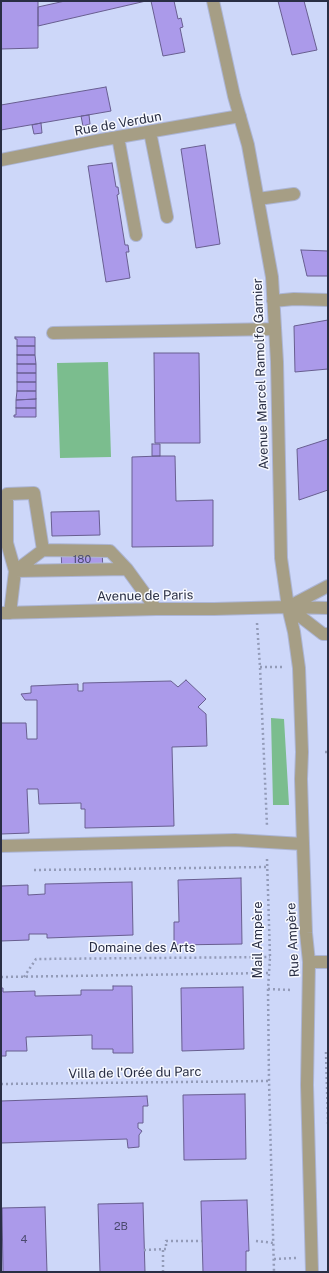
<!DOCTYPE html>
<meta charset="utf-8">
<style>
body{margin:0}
#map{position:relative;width:329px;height:1273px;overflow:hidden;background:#cdd7f9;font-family:"Public Sans",sans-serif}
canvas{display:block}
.frame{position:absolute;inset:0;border:2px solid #292e44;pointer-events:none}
</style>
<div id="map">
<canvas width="329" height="1273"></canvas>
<div class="frame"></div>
</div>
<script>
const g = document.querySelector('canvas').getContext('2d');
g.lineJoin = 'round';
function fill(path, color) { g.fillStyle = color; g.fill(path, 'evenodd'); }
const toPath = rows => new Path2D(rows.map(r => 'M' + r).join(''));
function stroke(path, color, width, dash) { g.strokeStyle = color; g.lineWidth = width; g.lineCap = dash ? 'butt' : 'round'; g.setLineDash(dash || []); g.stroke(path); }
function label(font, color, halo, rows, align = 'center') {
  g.font = font + ' "Public Sans",sans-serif'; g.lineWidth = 3; g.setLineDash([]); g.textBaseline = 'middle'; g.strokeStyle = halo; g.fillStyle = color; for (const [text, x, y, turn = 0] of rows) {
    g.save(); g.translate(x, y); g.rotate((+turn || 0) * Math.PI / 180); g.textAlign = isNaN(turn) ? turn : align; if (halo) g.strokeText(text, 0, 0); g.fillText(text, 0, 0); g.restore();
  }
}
fill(toPath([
 [108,362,111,457,60,458,57,363],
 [271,718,284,719,289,805,273,805]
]), '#7bbd8e');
const building = toPath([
 [1,1,38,1,38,48,1,49,1,1],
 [65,1,146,1,38,26,38,7,65,1],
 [151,1,174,1,178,19,181,18,183,27,180,28,185,52,163,56,151,1],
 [278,1,304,1,317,50,292,55,278,1],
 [106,87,111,111,1,130,1,105,106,87],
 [89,115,90,124,83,126,81,116,89,115],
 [41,123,42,133,34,134,32,125,41,123],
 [205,145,220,244,196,248,181,149,205,145],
 [112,163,116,187,118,187,119,194,117,195,125,245,128,245,129,252,126,252,130,278,106,282,88,166,112,163],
 [301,250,328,251,328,276,307,276,301,250],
 [328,320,328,369,295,372,294,326,328,320],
 [15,337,35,337,35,346,17,346,17,339,15,339,15,337],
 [17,346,35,346,35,355,17,355,17,346],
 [154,353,199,353,200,443,155,443,154,353],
 [17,355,35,355,36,364,17,364,17,355],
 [17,364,36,364,36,373,17,373,17,364],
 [17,373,36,373,36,382,17,382,17,373],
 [17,382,36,382,36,391,17,391,17,382],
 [17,391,36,391,36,399,16,400,17,391],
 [36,399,36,408,16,408,16,400,36,399],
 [16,408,36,408,36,417,14,417,14,415,16,415,16,408],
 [328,439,328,490,299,500,297,449,328,439],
 [152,444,160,444,160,456,152,456,152,444],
 [160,456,175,456,176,501,213,500,213,546,132,547,132,457,160,456],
 [99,511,100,535,52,536,51,512,99,511],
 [102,548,103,572,62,573,61,549,102,548],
 [186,680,206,699,198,707,206,714,207,746,172,747,174,826,85,828,85,809,81,809,81,803,39,804,38,789,27,789,29,833,1,834,1,723,26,723,27,739,37,739,37,700,25,700,21,694,31,693,31,686,78,684,78,691,83,691,83,683,171,681,178,687,186,680],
 [241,878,242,944,174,945,174,922,179,922,178,880,241,878],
 [132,882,133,935,47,938,47,934,29,934,29,940,1,941,1,886,28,885,28,895,45,894,45,884,132,882],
 [113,986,132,986,133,1053,113,1053,113,1049,92,1049,92,1035,26,1037,27,1051,6,1051,6,1056,1,1056,1,988,3,988,3,992,35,991,35,996,81,995,81,990,113,990,113,986],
 [243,987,244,1049,182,1051,181,988,243,987],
 [245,1094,246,1159,184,1160,183,1095,245,1094],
 [147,1096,148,1106,143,1106,143,1123,138,1123,138,1128,142,1131,139,1135,139,1147,128,1148,127,1139,1,1143,1,1101,147,1096],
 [247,1200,249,1251,246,1251,246,1272,203,1272,201,1201,247,1200],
 [143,1203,145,1272,100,1272,98,1204,143,1203],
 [45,1207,47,1272,3,1272,2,1208,45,1207]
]);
fill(building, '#ab9aea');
stroke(building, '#685e90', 1);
const minor = toPath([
 [213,1,234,96,248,145,272,277,277,362,281,558,288,607,294,632,299,668,302,752,301,779,303,844,306,933,309,962,307,1085,312,1272],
 [150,132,167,217],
 [118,137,136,235],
 [1,160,101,140,240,116],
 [258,199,294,194],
 [273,301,294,299,328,300],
 [53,333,275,329],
 [43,550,34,493,7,494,7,543,15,571,127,569],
 [290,606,328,586],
 [288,607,323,634,328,634],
 [1,613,156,609,214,609,288,607,328,608],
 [10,613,15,571,43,550,110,551,127,569,156,609],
 [1,846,235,840,303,844],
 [309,962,328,962]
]);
stroke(minor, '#acb5d5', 14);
stroke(toPath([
 [257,623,260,667,267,826],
 [260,667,282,667],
 [325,752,328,752],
 [267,859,270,957,268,989,269,1081,274,1272],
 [34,870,267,867],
 [1,977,269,973],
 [24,977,36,959,270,957],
 [268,989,292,990],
 [326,1052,328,1124],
 [1,1084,269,1081],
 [256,1241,274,1243],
 [144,1250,166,1249,166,1241,202,1241],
 [163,1250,163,1272],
 [274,1259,296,1258]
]), '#939bb8', 2.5, [2, 3]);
stroke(minor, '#a69e85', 12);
label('11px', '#4a496e', null, [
 ["180",82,560],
 ["2B",121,1227],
 ["4",24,1240]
]);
label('13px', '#292e44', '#f7f9ff', [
 ["Rue de Verdun",118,124,-10],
 ["Avenue Marcel Ramolfo Garnier",261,374,-92],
 ["Avenue de Paris",145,596,-1],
 ["Mail Ampère",258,940,-90],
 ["Rue Ampère",293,940,-93],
 ["Domaine des Arts",142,948],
 ["Villa de l'Orée du Parc",135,1073,-1]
]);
</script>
